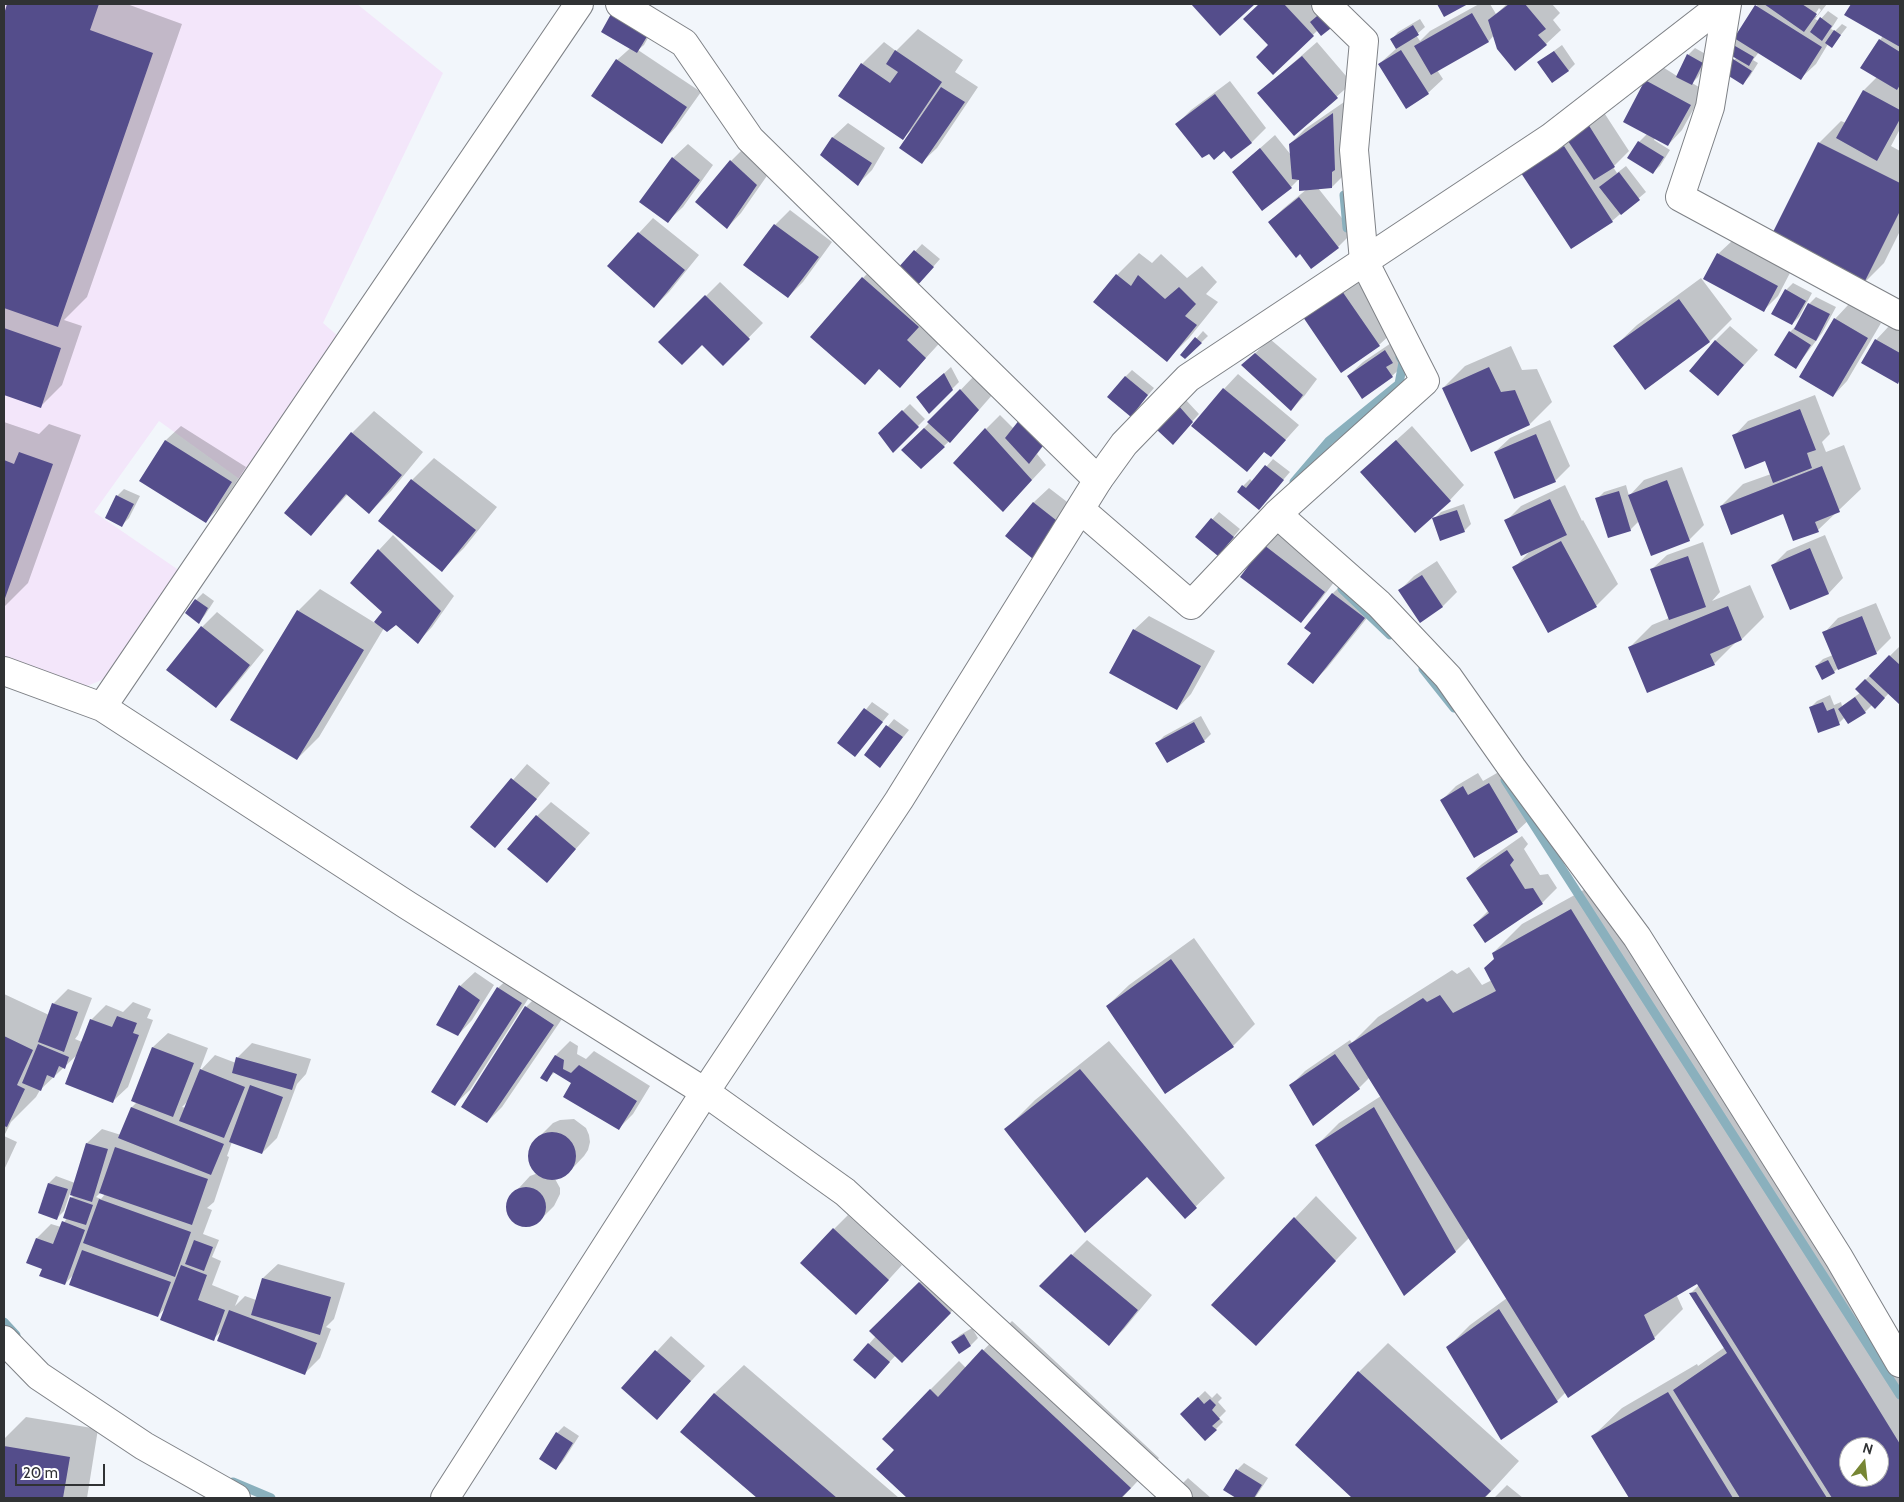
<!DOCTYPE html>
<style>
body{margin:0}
#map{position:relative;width:1904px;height:1502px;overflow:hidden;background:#f2f6fb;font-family:Cabin,sans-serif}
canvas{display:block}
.frame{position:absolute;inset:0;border:5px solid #303234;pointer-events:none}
.north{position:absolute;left:1839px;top:1437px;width:50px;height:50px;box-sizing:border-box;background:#fff;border:1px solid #acadae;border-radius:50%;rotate:16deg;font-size:14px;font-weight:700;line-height:20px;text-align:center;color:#303234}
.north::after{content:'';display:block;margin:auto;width:18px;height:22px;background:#778634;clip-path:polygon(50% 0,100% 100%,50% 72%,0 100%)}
.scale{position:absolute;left:15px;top:1464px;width:90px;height:22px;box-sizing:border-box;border:2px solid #303234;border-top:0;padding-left:6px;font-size:15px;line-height:18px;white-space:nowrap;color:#303234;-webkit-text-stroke:4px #fff;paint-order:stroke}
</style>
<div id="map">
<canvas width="1904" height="1502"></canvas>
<div class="frame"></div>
<div class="north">N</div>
<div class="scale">20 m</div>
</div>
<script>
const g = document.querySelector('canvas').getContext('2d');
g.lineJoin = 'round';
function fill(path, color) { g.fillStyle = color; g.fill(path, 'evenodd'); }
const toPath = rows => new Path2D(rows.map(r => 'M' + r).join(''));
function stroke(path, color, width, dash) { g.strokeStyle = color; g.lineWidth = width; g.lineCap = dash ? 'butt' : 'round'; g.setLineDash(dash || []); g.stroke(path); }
fill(toPath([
 [4,4,357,4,443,73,323,323,346,343,245,483,159,421,94,512,180,571,104,679,85,687,4,656]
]), '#f3e6fa');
fill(toPath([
 [9,4,127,4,182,24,87,297,64,320,82,326,62,385,40,407,4,394,4,17],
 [1193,4,1253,4,1220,34],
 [1260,4,1312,4,1321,13,1318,30,1273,73,1270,45,1245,19],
 [1479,4,1490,4,1496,14,1507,4,1552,4,1560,13,1553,20,1561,30,1546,44,1494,35,1489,41,1437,70,1443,79,1428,93,1406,107,1379,64,1397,48,1392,39,1398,32,1420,19,1425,27,1416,35,1420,41,1430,31],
 [1758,4,1827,4,1815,19,1819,21,1828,11,1838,18,1831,29,1835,31,1842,24,1847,27,1832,46,1828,44,1816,64,1801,78,1759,52,1753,60,1758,63,1750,76,1743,83,1734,60,1737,57,1731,43,1737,38],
 [1819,8,1821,10,1817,16,1814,16],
 [1852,4,1900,4,1900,85,1899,87,1900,87,1900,129,1891,146,1900,151,1900,231,1884,263,1862,285,1819,143,1841,121,1846,123,1864,90,1877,77,1880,40,1883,36,1846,15],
 [654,27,644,45,638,50,701,92,676,127,662,142,617,60],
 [918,29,963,60,955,72,978,87,937,148,922,162,913,130,912,129,903,138,862,64,884,42,896,51],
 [1317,42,1352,83,1294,134,1259,93],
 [1562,45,1575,64,1568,71,1539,62],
 [1695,48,1709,56,1698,77,1692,83,1704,90,1682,130,1668,145,1655,138,1654,140,1670,150,1660,166,1653,172,1639,142,1647,134,1646,81,1661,66,1677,76,1688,55],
 [1230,81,1266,128,1252,142,1231,158,1225,149,1177,124,1191,110],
 [1347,100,1346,173,1332,187,1318,188,1353,232,1338,247,1312,267,1300,253,1269,222,1284,208,1307,189,1300,178,1291,187,1233,172,1275,135,1291,155,1290,144,1305,129],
 [1603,111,1629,151,1613,167,1617,173,1626,166,1646,192,1612,221,1523,173],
 [848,123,885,148,872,170,858,184,821,155,833,137],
 [688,144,713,165,683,207,668,221,673,158],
 [745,147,771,170,741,213,727,228,731,161],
 [790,210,832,242,803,282,788,297,745,265,775,225],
 [653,218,699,255,669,292,654,307,608,266],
 [1733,240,1791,271,1778,296,1764,310,1718,254],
 [922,244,940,259,917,285,939,304,928,318,947,335,900,386,880,368,863,278,885,256,899,269],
 [1139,253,1152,263,1161,254,1187,278,1202,266,1217,282,1206,294,1218,302,1189,338,1167,360,1095,302,1117,275],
 [1357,278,1394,331,1379,345,1305,318],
 [1701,278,1732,319,1710,341,1646,388,1615,346,1637,325],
 [720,282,763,323,723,364,702,344,660,342],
 [1793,283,1812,293,1799,317,1792,324,1786,290],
 [1816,297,1836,307,1822,333,1796,367,1776,354,1790,332,1797,325,1809,304],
 [1849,304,1881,323,1847,381,1833,396,1835,319],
 [1890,325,1900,331,1900,380,1897,382,1876,340],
 [1730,326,1758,350,1718,394,1715,341],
 [1203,331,1208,336,1185,358,1182,355],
 [1400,337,1407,362,1392,376,1348,376,1363,362],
 [1270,339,1317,379,1305,395,1291,410,1243,365],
 [1511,346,1522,370,1537,369,1552,402,1530,424,1443,388,1465,366],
 [951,367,959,382,929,412,925,391],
 [1132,370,1154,388,1137,408,1125,377],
 [1238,374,1299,425,1271,456,1265,451,1247,470,1224,389],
 [975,375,993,394,965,426,921,468,903,450],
 [1815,395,1830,434,1822,442,1826,452,1844,445,1861,489,1818,530,1783,513,1721,506,1743,484,1771,474,1766,459,1734,436,1748,421],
 [1185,399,1199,414,1179,436,1179,406],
 [910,404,925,419,893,451,880,433],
 [374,411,423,452,391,491,369,513,348,494,311,534,352,433],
 [1000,415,1014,429,1051,436,1037,454,1046,465,1003,511,986,429],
 [1550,420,1570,466,1555,481,1495,452,1510,438],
 [4,422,39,434,49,424,81,435,28,583,4,607],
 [181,426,246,467,220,507,205,522,141,480,166,440],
 [1412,426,1464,485,1450,500,1361,472],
 [434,458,497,507,464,548,442,570,412,480],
 [1273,459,1290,472,1259,508,1243,486,1250,479,1253,482],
 [1682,467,1704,525,1689,540,1652,554,1639,521,1630,530,1597,499,1604,492,1626,485,1629,496,1644,480],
 [1565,485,1582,521,1583,520,1618,584,1596,606,1514,568,1531,550,1506,521,1521,506],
 [1049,488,1075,508,1048,543,1007,536,1034,502],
 [124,489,140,496,129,518,122,525,117,496],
 [1464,504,1471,524,1464,531,1434,519,1441,512],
 [1219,512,1240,529,1225,547,1197,536],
 [1280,532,1338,577,1315,607,1301,622,1265,546],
 [393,535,454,596,432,627,418,642,396,623,384,628,319,737,297,759,298,611,320,589,375,623,384,612,379,550],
 [1825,535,1843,578,1829,593,1791,608,1773,565,1787,551],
 [1703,542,1720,592,1712,601,1750,585,1764,617,1742,639,1736,642,1714,664,1630,647,1652,625,1669,618,1652,569,1667,555],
 [1437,561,1457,592,1443,606,1420,621,1400,590,1414,576],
 [1348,579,1379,603,1327,668,1313,682,1313,633,1306,628,1333,593],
 [203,593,214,601,205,615,199,622,196,600],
 [1876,603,1891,638,1876,653,1838,668,1834,672,1816,666,1823,659,1833,655,1824,633,1838,618],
 [217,612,264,650,230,692,216,707,168,669,202,627],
 [1149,616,1215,651,1191,694,1177,709,1134,630],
 [1900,646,1899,703,1889,693,1875,708,1872,705,1865,712,1845,717,1839,723,1810,708,1817,701,1830,695,1834,705,1841,702,1842,706,1860,693,1856,689],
 [872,702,889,714,855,755,839,743],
 [1201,716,1211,734,1204,741,1167,762,1157,743,1164,736],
 [894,719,909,730,880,766,865,754],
 [527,764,550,783,509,832,495,847,472,827],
 [1504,769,1532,817,1517,831,1442,800,1456,786,1478,773,1483,781],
 [551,802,590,833,547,881,537,816],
 [1522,836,1528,844,1524,849,1540,875,1548,874,1557,888,1542,903,1486,941,1474,925,1489,910,1467,878,1482,864],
 [1600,881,1900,1368,1900,1498,1631,1498,1593,1436,1622,1408,1697,1364,1698,1366,1725,1347,1690,1294,1699,1285,1697,1283,1676,1294,1683,1309,1654,1338,1566,1392,1557,1401,1448,1347,1470,1325,1507,1298,1469,1238,1455,1252,1317,1145,1339,1123,1381,1096,1369,1078,1359,1088,1290,1086,1305,1071,1350,1040,1352,1043,1378,1017,1452,970,1457,974,1469,967,1482,985,1492,980,1495,958,1493,953,1522,924],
 [1849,1447,1879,1447,1879,1477,1849,1477],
 [1194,938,1255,1024,1233,1046,1107,1006,1129,985],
 [475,972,494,985,472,1020,458,1035,460,986],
 [513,974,535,988,470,1090,455,1104,498,988],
 [68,989,92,998,78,1035,75,1039,82,1042,91,1020,106,1005,123,1012,133,1002,151,1009,147,1018,153,1020,128,1087,113,1101,78,1054,40,1090,36,1097,11,1122,4,1136,17,1142,4,1170,4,994,49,1015,53,1004],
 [541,992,568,1010,502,1107,487,1122,462,1107,526,1007],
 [168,1033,208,1048,199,1072,215,1055,236,1063,238,1057,252,1043,311,1059,306,1074,297,1084,277,1138,262,1153,232,1142,227,1156,229,1157,214,1202,207,1208,212,1210,203,1234,219,1240,212,1257,221,1261,212,1285,239,1296,235,1306,245,1296,256,1300,263,1278,278,1264,345,1283,334,1319,326,1327,331,1329,320,1358,305,1373,223,1330,213,1339,166,1307,158,1316,74,1274,65,1284,44,1269,37,1238,51,1224,61,1227,67,1218,71,1198,74,1195,70,1193,64,1211,57,1218,49,1183,56,1176,75,1183,87,1143,102,1129,121,1135,132,1107,137,1102,133,1100,153,1047],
 [189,1100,186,1108,182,1107],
 [101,1192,105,1194,101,1199,96,1197],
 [570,1041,578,1046,577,1054,586,1059,594,1051,650,1086,633,1114,618,1129,573,1083,555,1072,546,1080,542,1078,556,1055],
 [1109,1041,1225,1178,1185,1217,1147,1176,1006,1129,1035,1100],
 [574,1119,586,1128,589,1135,590,1142,588,1150,584,1156,569,1172,563,1176,554,1177,560,1188,560,1194,554,1206,539,1221,527,1226,515,1223,508,1213,507,1201,530,1176,538,1173,531,1165,530,1151,538,1138,553,1123,560,1120],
 [1316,1196,1357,1238,1277,1322,1295,1218],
 [848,1215,902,1265,871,1299,834,1229],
 [1087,1240,1152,1295,1124,1329,1109,1344,1041,1286],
 [934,1268,965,1298,902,1361,896,1355,882,1370,855,1360,876,1336,871,1331],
 [1012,1321,1159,1458,1122,1498,909,1498,877,1469,895,1450,930,1390,959,1361,966,1368],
 [972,1328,978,1338,971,1345,953,1342,960,1335],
 [671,1336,705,1366,657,1418,623,1388],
 [1388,1343,1519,1461,1485,1498,1354,1498,1296,1445,1359,1372],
 [744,1365,899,1498,759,1498,682,1432,715,1393],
 [1205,1391,1212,1398,1217,1393,1222,1398,1218,1402,1226,1411,1219,1418,1223,1422,1205,1440,1181,1414],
 [26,1417,98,1429,87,1498,4,1498,4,1439],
 [564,1426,579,1436,563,1461,556,1468,557,1433],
 [1244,1463,1268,1478,1255,1498,1239,1498,1225,1490,1237,1470],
 [1188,1478,1211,1498,1168,1498],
 [1507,1485,1523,1498,1494,1498]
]), '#0003');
stroke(toPath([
 [1344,195,1347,228],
 [1294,482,1329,441,1399,384,1403,362,1400,357],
 [1342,589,1390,635],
 [1423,669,1454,708],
 [1505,780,1900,1395],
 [4,1322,16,1335],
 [233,1482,271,1498]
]), '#8ab0bd', 9);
fill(toPath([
 [7,4,99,4,90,30,153,53,58,327,4,308,4,14],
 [1191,4,1255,4,1220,36],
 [1259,4,1284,4,1314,36,1273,75,1256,57,1268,45,1243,19],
 [1437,4,1468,4,1444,17],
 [1509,4,1525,4,1546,29,1538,35,1547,45,1515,71,1497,49,1488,20],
 [1764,4,1802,4,1817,14,1804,32],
 [1851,4,1900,4,1900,47,1844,15],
 [1755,5,1822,47,1801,80,1734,38],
 [1323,11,1335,25,1321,36,1310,22],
 [1472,13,1489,42,1431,75,1414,46],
 [611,14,648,35,637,53,601,32],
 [1820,17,1832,26,1822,41,1810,32],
 [1413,25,1419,35,1396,49,1390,39],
 [1834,30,1841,35,1832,48,1825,43],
 [1879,39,1900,52,1900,85,1897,90,1860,68],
 [1730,43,1754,57,1749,66,1725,52],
 [895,50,942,82,903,140,838,96,861,63,890,83,898,72,886,64],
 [1401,50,1429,94,1406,109,1378,64],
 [1554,51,1569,71,1552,83,1537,62],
 [1687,54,1703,63,1692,85,1676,77],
 [1302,56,1338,98,1294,136,1257,93],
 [616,59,687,107,662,144,591,96],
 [1733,59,1752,71,1743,85,1724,73],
 [1645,80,1691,105,1668,146,1623,122],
 [941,87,965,102,922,164,899,148],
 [1863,90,1900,110,1900,119,1877,161,1836,138],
 [1215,94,1252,143,1231,159,1224,151,1214,160,1209,154,1202,158,1175,124],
 [1333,113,1335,170,1332,172,1332,188,1299,191,1299,180,1292,179,1289,144],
 [1588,124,1615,167,1594,180,1566,138],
 [832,137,872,163,858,186,820,155],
 [1638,141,1664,157,1653,174,1627,158],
 [1818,142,1900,183,1900,211,1862,287,1769,240],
 [1564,146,1613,222,1571,249,1521,173],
 [1260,148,1292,188,1262,211,1232,172],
 [672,157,700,180,668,223,639,202],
 [730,160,757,185,727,229,695,202],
 [1619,172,1640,200,1621,215,1599,187],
 [1299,197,1339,248,1311,269,1300,254,1296,258,1268,222],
 [774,224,819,257,788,298,743,265],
 [638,232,685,270,654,308,607,266],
 [914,250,934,267,916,287,897,269],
 [1717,253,1778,286,1764,312,1703,279],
 [1116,274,1131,286,1138,275,1165,299,1179,287,1196,304,1185,316,1197,325,1167,362,1093,302],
 [862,277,919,327,907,340,926,358,900,388,879,369,865,385,810,337],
 [1785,289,1806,301,1792,325,1771,314],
 [1342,291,1380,346,1341,373,1303,317],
 [705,295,750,339,723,366,702,345,682,365,658,342],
 [1679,299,1710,342,1645,390,1613,346],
 [1808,303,1830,314,1816,341,1794,329],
 [1834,318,1868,338,1833,397,1799,377],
 [4,328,61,348,41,408,4,395],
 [1789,331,1811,345,1796,369,1774,355],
 [1195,337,1202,343,1185,359,1180,355],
 [1875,339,1900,353,1900,379,1898,384,1861,363],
 [1715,340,1744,365,1718,396,1689,371],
 [1385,350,1393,363,1386,367,1393,377,1362,399,1347,376],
 [1255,353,1303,395,1291,411,1241,365],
 [1489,367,1501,392,1515,390,1530,425,1471,452,1442,388],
 [944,373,953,390,929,414,916,397],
 [1125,376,1148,395,1131,417,1107,397],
 [1223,388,1286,440,1271,457,1264,452,1247,472,1191,426],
 [960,389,979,410,950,443,927,422],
 [1178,405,1193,422,1173,445,1156,429],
 [1800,409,1816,450,1807,453,1812,468,1773,483,1765,461,1745,469,1732,435],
 [902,410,919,427,893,453,878,433],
 [1020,419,1045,443,1029,464,1005,438],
 [924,428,945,447,921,469,901,450],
 [985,428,1032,480,1003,512,953,463],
 [351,432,402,475,369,514,346,494,311,536,284,513],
 [1536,434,1556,482,1514,499,1494,452],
 [165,440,232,482,206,523,139,481],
 [1396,440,1451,501,1415,533,1360,472],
 [19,452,53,464,4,601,4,460,14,464],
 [1265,465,1284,480,1259,510,1237,492,1242,485,1246,488],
 [1822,466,1840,512,1815,522,1819,532,1793,541,1783,514,1731,535,1720,506],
 [411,479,476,530,442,572,378,521],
 [1667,480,1690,541,1651,556,1628,495],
 [1619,491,1631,531,1608,538,1595,498],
 [116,495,134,504,122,527,105,518],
 [1550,499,1567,535,1521,556,1504,520],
 [1033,502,1061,524,1033,559,1005,536],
 [1457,510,1465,532,1440,541,1432,518],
 [1211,518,1234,537,1218,556,1195,537],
 [1561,541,1597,607,1548,633,1512,567],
 [1264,545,1325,592,1301,623,1240,577],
 [1810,548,1829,594,1790,610,1771,565],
 [378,549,441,611,418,644,396,625,387,632,374,622,382,612,350,583],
 [1688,556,1706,607,1669,620,1650,569],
 [1422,575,1443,607,1420,623,1398,590],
 [1332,593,1365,618,1313,684,1287,664,1311,633,1304,628],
 [195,599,208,608,199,624,185,613],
 [1728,606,1742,640,1710,654,1715,665,1647,693,1628,647],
 [297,610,364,650,297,760,230,720],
 [1862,616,1877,654,1838,670,1822,632],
 [201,626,250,665,216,708,166,670],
 [1133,629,1201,666,1177,710,1109,673],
 [1889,655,1900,665,1899,704,1869,676],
 [1828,660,1835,673,1822,680,1815,666],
 [1865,679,1885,698,1875,709,1855,689],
 [1855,697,1866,713,1848,724,1838,709],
 [1823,702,1827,711,1834,708,1840,725,1818,733,1809,707],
 [864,708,883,722,855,757,837,743],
 [1194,722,1205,742,1167,763,1155,743],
 [886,725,903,737,880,768,864,755],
 [511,778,537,799,495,848,470,827],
 [1489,783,1518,832,1474,858,1440,800,1463,786,1468,795],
 [536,815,576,849,547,883,507,849],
 [1507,850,1514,860,1510,865,1525,889,1533,888,1543,904,1485,943,1473,925,1489,913,1466,878],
 [1571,909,1900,1444,1900,1498,1832,1498,1697,1284,1644,1315,1655,1339,1568,1398,1348,1045,1423,998,1427,1002,1440,995,1453,1013,1496,991,1484,968,1494,959,1492,953],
 [1849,1447,1879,1447,1879,1477,1849,1477],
 [1171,959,1234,1047,1165,1094,1106,1006],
 [459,985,480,1000,458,1036,436,1025],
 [497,987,522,1003,455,1106,431,1092],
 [52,1003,78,1012,64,1052,38,1042],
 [525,1006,554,1025,487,1123,461,1107],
 [117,1016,137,1023,133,1033,139,1035,113,1103,65,1084,90,1019,112,1027],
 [4,1036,33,1050,17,1085,25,1089,7,1127,4,1126],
 [38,1044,69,1057,65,1069,59,1066,54,1078,47,1075,41,1091,22,1083],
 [152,1047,194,1063,173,1117,131,1101],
 [1335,1054,1360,1089,1313,1126,1289,1085],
 [555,1055,564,1060,563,1069,571,1073,579,1065,637,1101,619,1130,563,1097,571,1083,553,1072,547,1082,540,1078],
 [236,1057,297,1074,292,1090,232,1073],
 [200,1069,245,1087,224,1138,179,1121],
 [1080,1069,1197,1208,1185,1219,1147,1177,1085,1233,1004,1129],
 [250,1085,283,1097,262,1154,229,1142],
 [131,1107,224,1144,211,1175,118,1138],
 [1374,1107,1456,1252,1404,1296,1315,1145],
 '528 1156a24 24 0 1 1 48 0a24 24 0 1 1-48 0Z',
 [86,1143,108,1149,92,1202,70,1195],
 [115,1147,208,1179,192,1225,99,1193],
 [48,1183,68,1189,57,1220,38,1213],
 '506 1207a20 20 0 1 1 40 0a20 20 0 1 1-40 0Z',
 [70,1197,93,1205,86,1225,63,1218],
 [99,1199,191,1232,175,1277,83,1243],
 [1294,1217,1336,1261,1256,1346,1211,1305],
 [62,1221,85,1230,65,1285,39,1276,42,1269,26,1263,36,1238,53,1244],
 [833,1228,889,1280,856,1315,800,1263],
 [194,1240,213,1247,204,1271,185,1264],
 [82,1250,171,1282,158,1317,69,1285],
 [1071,1254,1138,1310,1109,1346,1039,1286],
 [181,1265,207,1275,198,1300,225,1310,214,1341,160,1320],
 [262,1278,331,1297,320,1335,251,1315],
 [919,1282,951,1313,902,1363,869,1331],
 [1696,1292,1827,1498,1740,1498,1673,1390,1727,1353,1689,1293],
 [1499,1309,1558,1402,1501,1440,1446,1347],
 [229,1310,317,1343,305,1375,217,1341],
 [964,1334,971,1346,959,1354,951,1342],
 [868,1343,890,1362,875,1379,853,1360],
 [982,1349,1131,1488,1121,1498,907,1498,876,1469,894,1450,882,1439,930,1389,938,1397],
 [655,1350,691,1381,657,1420,621,1388],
 [1358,1371,1491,1491,1484,1498,1352,1498,1295,1445],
 [1668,1392,1733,1498,1629,1498,1591,1436],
 [714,1393,837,1498,757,1498,680,1432],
 [1198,1397,1204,1404,1210,1399,1216,1405,1212,1410,1220,1419,1212,1426,1217,1430,1205,1441,1180,1414],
 [556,1432,573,1443,556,1470,539,1459],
 [4,1446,70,1457,63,1498,4,1498],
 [1236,1469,1262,1485,1254,1498,1236,1498,1223,1490]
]), '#544d8b');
const minor = toPath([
 [620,4,684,43,750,139,1098,480],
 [1326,4,1364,41,1354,150,1364,261,1425,381,1277,514,1379,604,1448,677,1512,768,1637,937,1839,1258,1900,1363],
 [1727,4,1710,107,1680,197,1900,316],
 [1081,510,1191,605,1277,514],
 [4,671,102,707,407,905,705,1092,845,1192,1178,1498],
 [102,707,579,4],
 [4,1340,39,1376,144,1446,236,1498]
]);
const tertiary = toPath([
 [445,1498,705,1092,899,800,1098,480,1124,444,1188,378,1550,138,1723,4]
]);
stroke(minor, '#7e8186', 30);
stroke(tertiary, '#7e8186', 30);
stroke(minor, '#fff', 28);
stroke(tertiary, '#fff', 28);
</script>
